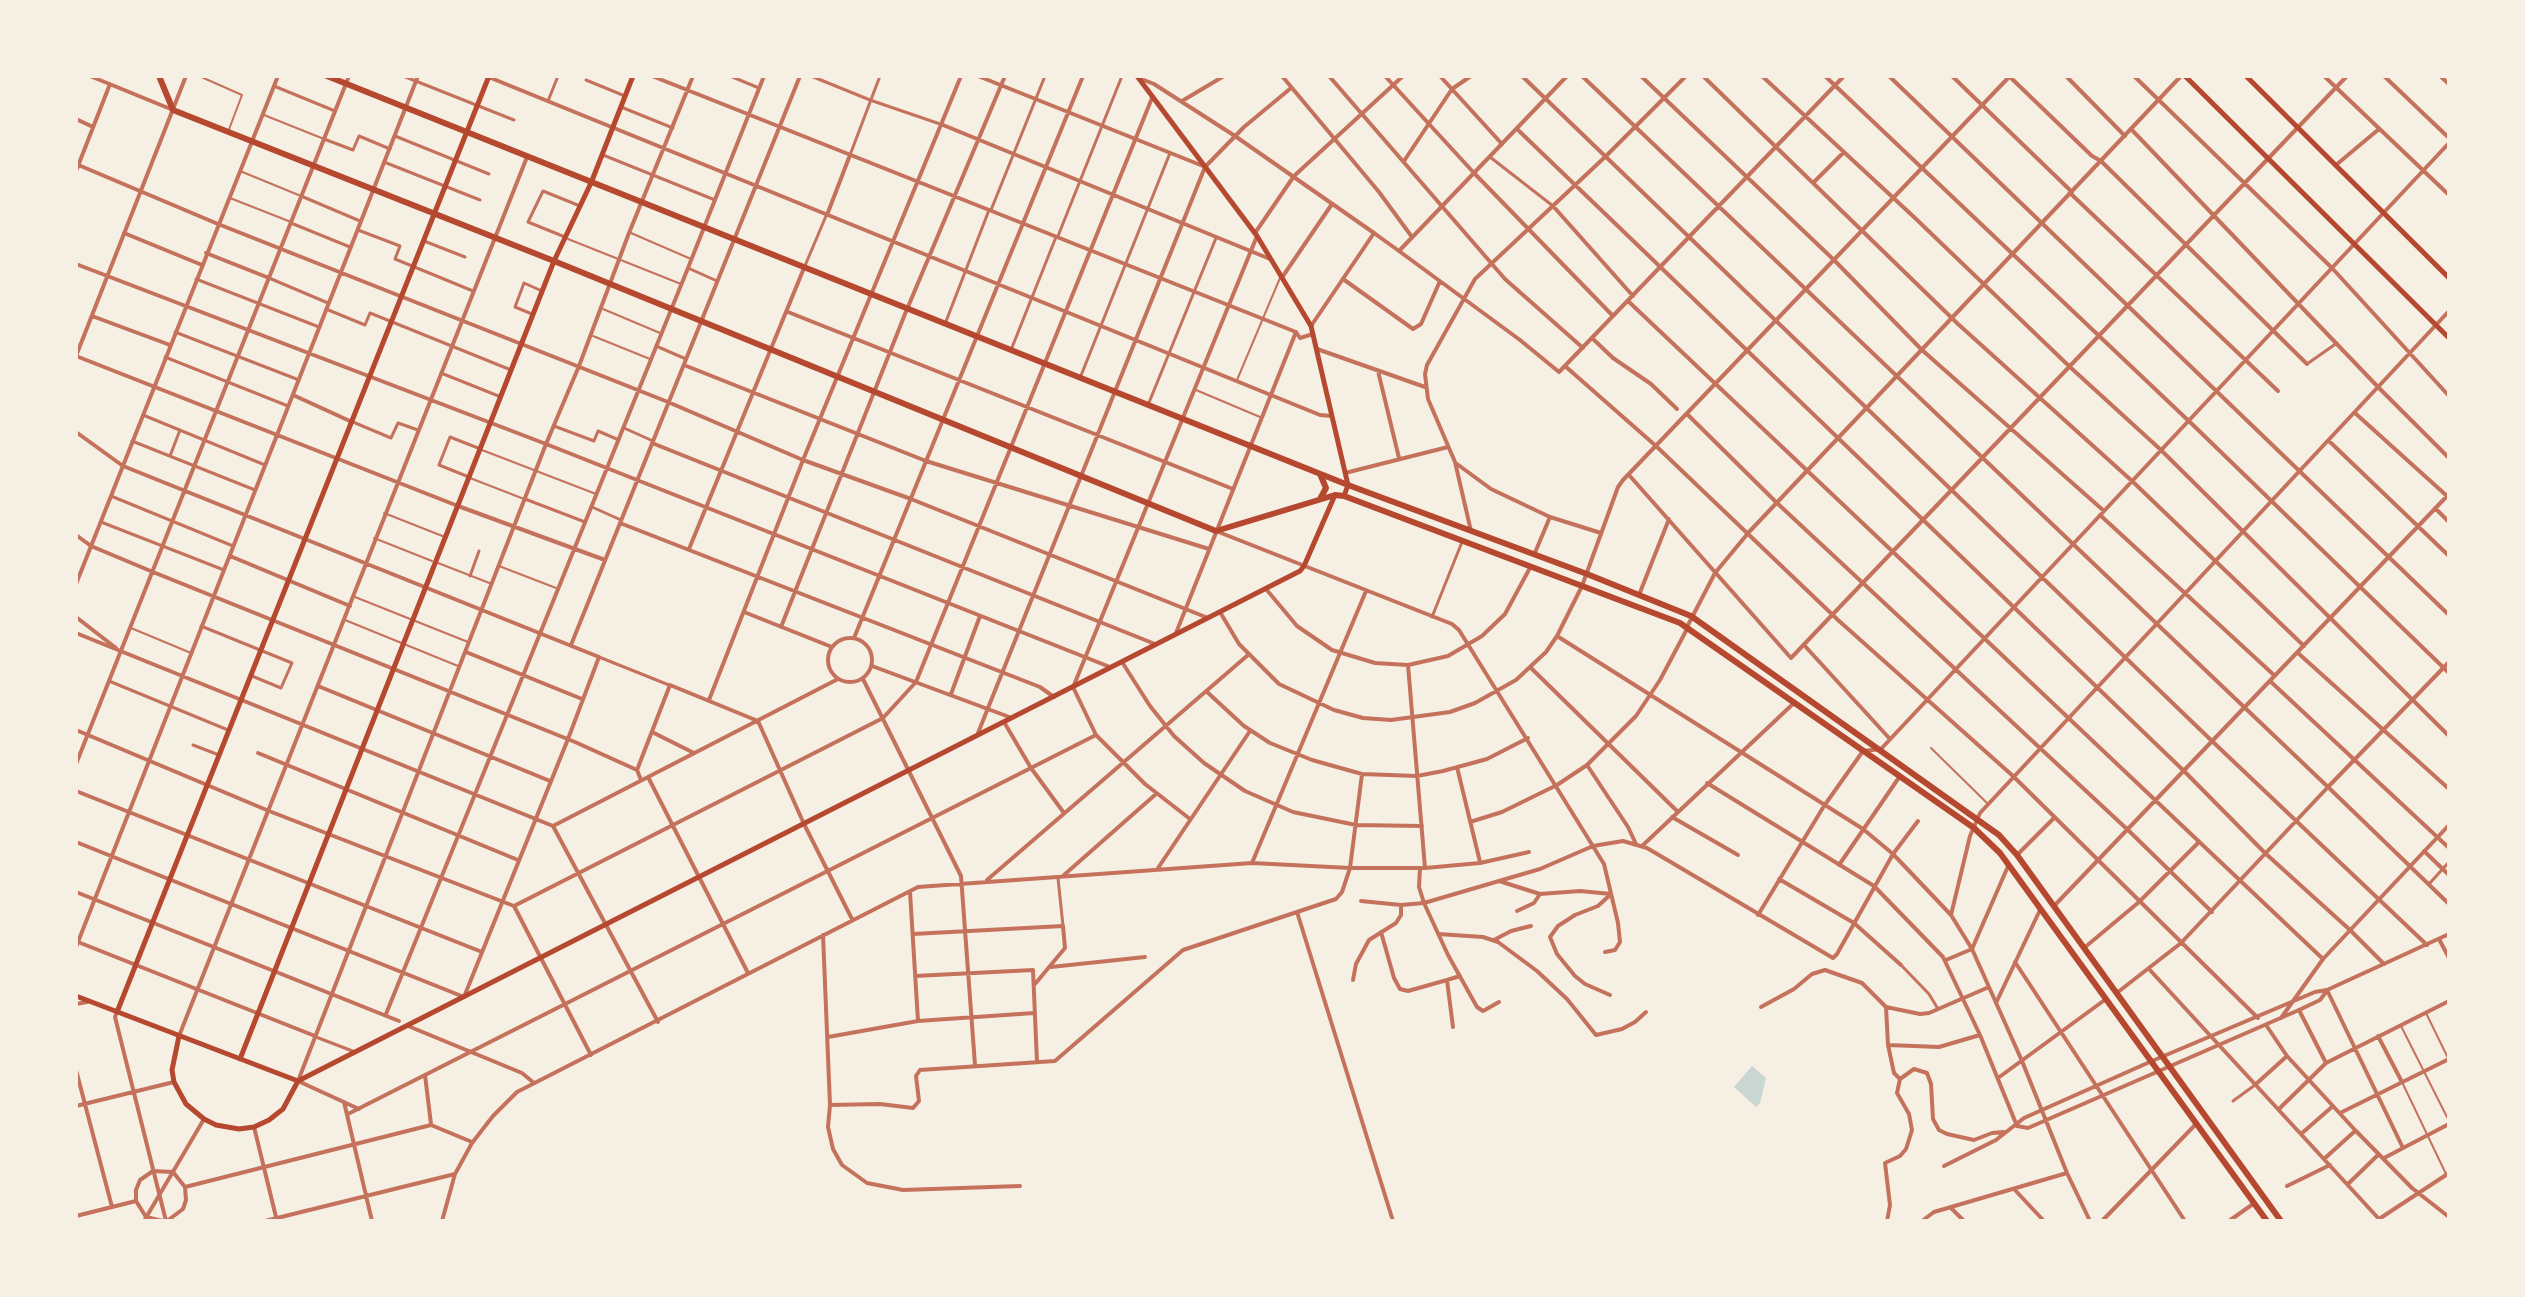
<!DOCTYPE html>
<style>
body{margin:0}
#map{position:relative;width:2525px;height:1297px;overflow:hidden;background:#f6efe4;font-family:Montserrat,sans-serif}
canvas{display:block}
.frame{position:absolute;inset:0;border:78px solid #f6efe4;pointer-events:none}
</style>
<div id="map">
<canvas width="2525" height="1297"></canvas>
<div class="frame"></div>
</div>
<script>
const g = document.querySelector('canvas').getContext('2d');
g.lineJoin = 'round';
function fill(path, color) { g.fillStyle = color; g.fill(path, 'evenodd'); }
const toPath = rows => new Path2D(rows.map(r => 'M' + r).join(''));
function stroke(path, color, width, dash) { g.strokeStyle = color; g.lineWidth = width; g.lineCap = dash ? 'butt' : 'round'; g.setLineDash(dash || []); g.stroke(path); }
fill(toPath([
 [1752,1066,1766,1078,1760,1103,1756,1107,1734,1087]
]), '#c9d6d2');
stroke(toPath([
 [199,76,242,95,228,132],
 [264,115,324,139],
 [240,171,301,196],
 [230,198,291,222],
 [631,233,691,259],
 [568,239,681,284],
 [603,309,660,333],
 [593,336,650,359],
 [1237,380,1280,278],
 [1196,390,1260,417],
 [482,450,596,494],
 [470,478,524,499],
 [384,513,445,537],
 [374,538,432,561],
 [438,563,492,584],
 [499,566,556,588],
 [355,597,468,642],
 [345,620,458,666],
 [131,628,191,653],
 [1931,748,1987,803],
 [2426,1013,2448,1058],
 [2401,1026,2449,1121],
 [2402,1082,2446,1174]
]), '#c5725c', 2);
stroke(toPath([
 [403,76,514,120],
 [730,76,759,88],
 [811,76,870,100,943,125],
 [586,80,625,96],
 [274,86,335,111],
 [548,101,558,76],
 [621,107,673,128],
 [395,136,489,174],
 [324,139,353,150,359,136,390,149],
 [603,155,715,200],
 [850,155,880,76],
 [1490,157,1553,206],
 [384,162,480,200],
 [301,196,360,221],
 [991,210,1045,76],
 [291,223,350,247],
 [358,230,400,246,395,259,473,291],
 [1058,236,1122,76],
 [565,237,528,222,543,191,580,206],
 [424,241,465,257],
 [688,268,717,281],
 [804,268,826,216],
 [269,278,328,303],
 [196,279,319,327],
 [326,309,365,325,370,313,511,370],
 [532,314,515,307,524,283,542,291],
 [945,324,989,210],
 [175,332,299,380],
 [656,346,686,359],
 [1011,350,1056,237],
 [165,357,288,406],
 [2307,364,2337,343],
 [441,373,501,397],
 [1080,378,1170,153],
 [1148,405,1216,238],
 [143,415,265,465],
 [353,422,391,438,398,423,418,430],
 [554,426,594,441,598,431,619,440],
 [624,428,653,441],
 [132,441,255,490],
 [170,456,180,430],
 [469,477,439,465,450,437,478,448],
 [111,496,233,546],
 [525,499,585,522],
 [592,507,621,520],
 [101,522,224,570],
 [470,576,479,551],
 [1432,617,1462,542],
 [201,626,292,663,281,688,252,676],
 [599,657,669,685],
 [109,681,228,730],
 [193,745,219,755],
 [1058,878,1063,926],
 [2429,884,2449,862],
 [1901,965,1929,994,1938,1009],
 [316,1037,355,1052],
 [2233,1101,2255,1085]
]), '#c5725c', 3);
stroke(toPath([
 [90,76,173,110],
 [486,76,1320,415,1332,416],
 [652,76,1296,332],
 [978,76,1203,166],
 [1282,76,1379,192,1412,237],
 [1329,76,1505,279,1583,348],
 [1385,76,1474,173,1613,316],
 [1440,76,1502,144],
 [1522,76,2213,742,2427,945],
 [1582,76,2328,787,2181,943,2118,992],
 [1641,76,1834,260,1922,350,2104,511],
 [1703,76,1958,324,2132,481,2304,646],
 [1762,76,1915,218,2070,367,2161,450,2449,736],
 [1825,76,2193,425,2449,673],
 [1889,76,2449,615],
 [1952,76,2072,192],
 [2009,76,2092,156,2101,161,2307,364],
 [2066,76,2125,136],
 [2134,76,2332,268,2449,396],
 [2324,76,2449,195],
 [2384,76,2449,138],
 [2440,76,2449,84],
 [1139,78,1154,84,1235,136,1374,233],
 [1182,101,1224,76],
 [76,119,93,127],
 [943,125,1270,259],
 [1517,129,2185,772,2265,853,2350,930,2384,964],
 [2131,129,2378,387,2449,458],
 [1404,161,1452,89,1471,76],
 [2336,165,2379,129],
 [76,171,110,84],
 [1813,183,1844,152],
 [2070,193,2278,391],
 [1553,206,1633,296],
 [827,215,850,155],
 [218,224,668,402,803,460,911,499,1208,618],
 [124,233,202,265],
 [1399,251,1520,340,1559,372,1844,76],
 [206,253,269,278],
 [76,264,546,444,1110,667],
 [1283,276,1332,204],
 [1343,279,1413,329,1421,324,1440,281],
 [1628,301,2323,959],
 [788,312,1233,489],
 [92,316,170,345],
 [1592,338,1613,358,1651,384,1677,409],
 [1317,349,1425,387],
 [76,356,458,506,605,560],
 [76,356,140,193],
 [684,365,926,461,1209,549],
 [1565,366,1656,446,1838,620,2013,776,2258,1018],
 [1378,371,1399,458],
 [293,395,352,422],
 [2355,413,2447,496],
 [1687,414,1777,503,2129,831,2212,912],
 [76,432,123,466,599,657,568,739,464,997,76,842],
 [2329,441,2449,556],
 [652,443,1155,644],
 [1457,464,1491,489,1550,517,1601,533],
 [1345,473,1448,447],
 [1629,475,1791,658,2347,76],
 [2435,508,2449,522],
 [2100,515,2275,676],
 [620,523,1040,687,1054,697],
 [1216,531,1452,624,1459,630,1604,864,1618,923,1620,942,1615,950,1605,952],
 [1471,531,1455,462,1428,399,1425,374,1427,365,1475,279,1605,157,1686,76],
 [76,535,91,546,153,572,575,742,637,770,641,780],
 [689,549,804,268],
 [1534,555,1550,517],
 [230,556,350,606],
 [1266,589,1297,626,1332,650,1375,663,1408,665,1448,656,1482,636,1505,614,1531,566],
 [1639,595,1669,519],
 [744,612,832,647],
 [1220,612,1239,644,1279,684,1334,710,1363,718,1391,720,1450,712,1475,703,1516,680,1546,652,1557,636,1582,586],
 [76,617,116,648],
 [781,627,905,314,1005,76],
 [76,633,553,826,658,1022],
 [1557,636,1863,829,1893,854,1951,915,1972,949,1989,987,2022,1061,2067,1173,2090,1221],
 '828 660a22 22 0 1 1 44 0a22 22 0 1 1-44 0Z',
 [854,638,1083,76],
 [571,645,800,76],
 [1804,645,1890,739],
 [466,652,582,699],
 [2298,653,2449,789],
 [1122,662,1150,706,1174,736,1204,763,1245,791,1293,812,1356,825,1422,826],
 [1408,665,1425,868],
 [872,666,1012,718],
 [1531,668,1677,811],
 [863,679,961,876,975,1065],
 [2270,681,2449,848],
 [318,686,550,781],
 [1073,687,1096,735,1145,784,1190,819],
 [1206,691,1244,726,1270,743,1312,760,1362,774,1417,776,1443,771,1487,759,1528,738],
 [951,694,980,616],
 [709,700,803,460,961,76],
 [1004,722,1031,768,1064,813],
 [76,730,269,811,514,906,591,1055],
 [652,732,694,753],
 [978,733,1205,167,1244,127,1291,88],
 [258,753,518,860],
 [76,764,349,76],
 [1587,765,1628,827,1636,844],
 [1457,767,1480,862],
 [637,770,670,685,758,721,804,824,852,919],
 [648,777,748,973],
 [1707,783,1874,886,1943,957,1980,1035,2017,1126],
 [76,791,482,952],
 [1672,817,1738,855],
 [1470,822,1502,812,1557,785,1587,765,1636,716,1660,680,1687,629],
 [553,826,838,679],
 [1642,846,1794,703],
 [2424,851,2449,875],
 [2017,855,2054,818],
 [1252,863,1366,591],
 [1839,865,1900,776],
 [1158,868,1250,731],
 [1420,868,1419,887,1424,903,1448,955,1477,1007,1483,1011,1499,1002],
 [1064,875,1156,794],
 [1779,879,1854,923,1901,965],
 [987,880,1248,655],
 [1499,881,1540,894,1580,891,1611,894],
 [76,892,399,1021],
 [910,892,918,1021],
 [1401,905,1424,903,1540,869,1593,846,1623,841,1647,848,1833,958,1837,954,1893,854,1918,821],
 [514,906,883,718,916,682,1152,98],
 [2054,906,2449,494],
 [1517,911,1534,903,1540,894],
 [1297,912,1393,1221],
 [1758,915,1824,806,1863,751,1881,749,2449,143],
 [1951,915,1970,836,1980,813,2449,311],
 [1381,932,1394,978,1400,989,1408,991,1447,980],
 [913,934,1063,926,1065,948,1035,984],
 [1438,934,1483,937,1498,942,1537,971,1567,999,1596,1035,1622,1029,1635,1022,1646,1012],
 [823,935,830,1105,828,1127,833,1149,842,1165,867,1183,903,1190,1020,1186],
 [2439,939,2449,958],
 [1494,940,1511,931,1531,926],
 [78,942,315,1036],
 [76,947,418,76],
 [2084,948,2139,902,2198,843],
 [1946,960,1972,949,2009,864],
 [2015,962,2185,1221],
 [1051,967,1145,957],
 [2149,969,2379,1219],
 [915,976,1033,970,1037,1062],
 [1353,980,1356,964,1369,940,1396,923,1401,915,1401,905,1361,901],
 [2327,990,2403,1148],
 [1610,995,1585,984,1575,976,1557,954,1550,937,1558,926,1575,915,1598,906,1611,894],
 [1996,1003,2040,910],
 [76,1004,87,1002],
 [1761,1007,1794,989,1812,974,1825,970,1862,983,1886,1007,1920,1014,1929,1013,1989,987],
 [1886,1007,1888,1045,1894,1073,1900,1079,1897,1093,1909,1114,1912,1130,1906,1149,1900,1156,1885,1163,1890,1205,1887,1221],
 [2299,1010,2326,1063],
 [117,1012,115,1017,166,1221],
 [386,1014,688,268,764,76],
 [2266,1025,2287,1056,2355,1130,2412,1188,2449,1217],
 [408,1026,522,1073,534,1083],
 [1453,1027,1447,980,1460,976],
 [179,1036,527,157],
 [2378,1036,2402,1082],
 [828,1037,918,1021,1034,1013],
 [1888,1045,1939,1047,1980,1035],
 [76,1070,112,1207],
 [425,1075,431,1124],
 [1998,1078,2106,999],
 [1900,1079,1914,1069,1927,1073,1931,1084,1933,1119,1939,1130,1947,1134,1974,1140,1992,1133,2004,1132],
 [2256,1084,2287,1056],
 [344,1102,372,1221],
 [830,1105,880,1104,913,1108,919,1101,916,1076,920,1070,1055,1061,1183,950,1336,899,1342,892,1350,868,1362,774],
 [76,1106,174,1082],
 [359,1109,298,1081,546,444,579,366,629,233,693,76],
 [2279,1109,2326,1063,2449,1001],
 [2340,1113,2449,1059],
 [348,1114,1096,735],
 [2017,1126,2028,1128,2159,1071],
 [2301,1134,2333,1106],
 [2384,1158,2449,1124],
 [2324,1159,2355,1131],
 [1944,1166,1996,1140,2024,1118,2152,1061],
 [2348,1184,2379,1154],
 [2287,1186,2330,1165],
 [185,1187,431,1125,472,1142],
 [2014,1189,2044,1221],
 [1951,1208,1964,1221],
 [76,1216,136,1201],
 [2379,1219,2449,1173],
 [163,1221,146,1217,136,1201,136,1190,140,1180,153,1171,173,1172,185,1187,186,1200,183,1209,167,1221],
 [265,1221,455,1174],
 [442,1221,455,1174,472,1143,493,1116,517,1092,918,887,1252,863,1350,868,1425,868,1480,863,1529,852],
 [1922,1221,1934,1212,2067,1173],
 [2229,1221,2253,1204]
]), '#c5725c', 4);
stroke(toPath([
 [76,164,218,224],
 [140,193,186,76],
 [1255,233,1294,176,1403,76],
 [1311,326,1374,233,1399,251,1567,76],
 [76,584,278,76],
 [1582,586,1618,487,1623,480,2010,76],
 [1687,627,1715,573,1749,532,2181,76],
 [1176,633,1296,332,1300,338,1313,334],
 [2449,662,2328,787,2449,904],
 [1074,685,1257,236],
 [2281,1018,2323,959,2449,825],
 [2152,1061,2315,992,2327,990,2449,934],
 [2159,1071,2299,1010,2320,1000,2326,992],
 [254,1127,277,1221],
 [144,1221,204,1119],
 [2102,1221,2197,1123]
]), '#c5725c', 4);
stroke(toPath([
 [1137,76,1257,236,1311,326,1348,485,1344,496],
 [2185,76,2449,338],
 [2246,76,2449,278],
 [76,996,298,1081],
 [117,1012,489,76],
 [179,1036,172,1070,174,1082,186,1104,204,1119,216,1125,239,1129,254,1127,269,1120,283,1109,298,1081],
 [240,1059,554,261,591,183,633,76],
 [298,1081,1300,571,1304,566,1335,495]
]), '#b5482f', 5);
stroke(toPath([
 [159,76,173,110,554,261,1216,531,1335,495,1344,496,1680,623,1974,828,2000,853,2267,1221],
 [327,76,1348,485,1587,574,1691,616,1999,835,2017,855,2281,1221],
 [1320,499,1326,488,1320,474]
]), '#b5482f', 6);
</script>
